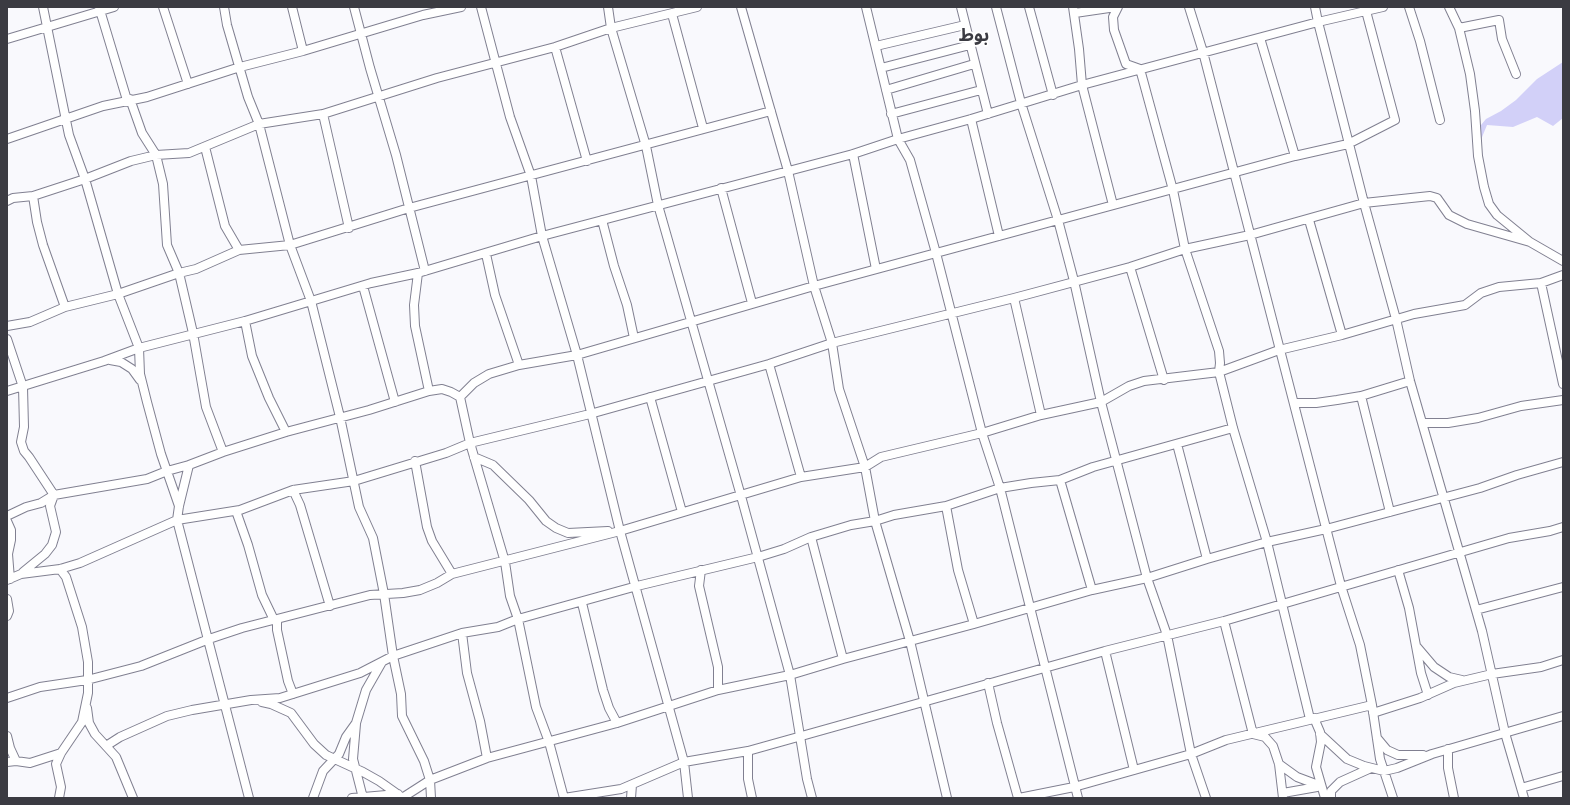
<!DOCTYPE html>
<meta charset="utf-8">
<style>
body{margin:0}
#map{position:relative;width:1570px;height:805px;overflow:hidden;background:#f9f9fd;font-family:"Source Sans 3",sans-serif}
canvas{display:block}
.frame{position:absolute;inset:0;border:8px solid #3b3b42;pointer-events:none}
</style>
<div id="map">
<canvas width="1570" height="805"></canvas>
<div class="frame"></div>
</div>
<script>
const g = document.querySelector('canvas').getContext('2d');
g.lineJoin = 'round';
function fill(path, color) { g.fillStyle = color; g.fill(path, 'evenodd'); }
const toPath = rows => new Path2D(rows.map(r => 'M' + r).join(''));
function stroke(path, color, width, dash) { g.strokeStyle = color; g.lineWidth = width; g.lineCap = dash ? 'butt' : 'round'; g.setLineDash(dash || []); g.stroke(path); }
function label(font, color, halo, rows, align = 'center') {
  g.font = font + ' "Source Sans 3","Noto Sans Arabic",sans-serif'; g.lineWidth = 3.5; g.setLineDash([]); g.textBaseline = 'middle'; g.strokeStyle = halo; g.fillStyle = color; for (const [text, x, y, turn = 0] of rows) {
    g.save(); g.translate(x, y); g.rotate((+turn || 0) * Math.PI / 180); g.textAlign = isNaN(turn) ? turn : align; if (halo) g.strokeText(text, 0, 0); g.fillText(text, 0, 0); g.restore();
  }
}
fill(toPath([
 [1563,62,1563,118,1553,126,1537,117,1513,127,1487,125,1480,142,1481,125,1486,119,1501,111,1516,100,1537,79]
]), '#d2d0f8');
const minor = toPath([
 [43,7,69,135,85,179,118,294,139,348,140,374,147,402,161,454,179,506],
 [99,7,127,100],
 [163,7,188,84],
 [224,7,227,25,248,97,259,124,290,245,311,301,340,417,359,507,373,538,384,594,393,656,401,694,402,716,424,761,430,780,431,798],
 [292,7,303,51],
 [354,7,370,68,396,155,425,271],
 [481,7,510,117,531,176,542,236,577,355,620,531,684,762,688,798],
 [608,7,611,28,646,146,658,205,741,496,790,675,807,779,812,798],
 [741,7,788,171,814,286,832,343,839,389,865,467,875,521,910,641,947,798],
 [961,7,988,114],
 [996,7,1021,103,1058,220,1074,281,1101,402,1147,578,1167,635,1191,754,1206,798],
 [1029,7,1053,95],
 [1073,7,1079,49,1082,85,1318,22,1364,203,1396,319,1410,381,1482,631,1505,733,1524,798],
 [1118,7,1113,17,1114,30,1126,64,1140,69,1173,190,1185,249,1219,351,1220,363,1219,372,1233,428,1267,542,1310,719],
 [1189,7,1203,52,1341,586,1360,645,1372,705],
 [1315,7,1318,22,1383,7],
 [1409,7,1420,41,1440,120],
 [1449,7,1459,28,1470,74,1475,111,1478,156,1484,187,1489,204,1497,215,1530,242,1563,261],
 [1075,13,1116,7],
 [672,14,703,128],
 [1459,28,1499,20,1502,39,1516,74],
 [1260,38,1295,156],
 [7,39,114,7],
 [876,46,965,25],
 [555,47,587,161],
 [881,68,970,45],
 [886,90,974,64],
 [130,99,142,133,156,155,163,184,167,245,179,273,193,333,206,407,223,452],
 [323,114,349,228],
 [891,114,981,90],
 [971,119,999,236],
 [7,139,103,106,147,97,240,67,303,51,423,15,461,7],
 [205,147,225,226,239,250],
 [853,154,876,269],
 [721,188,752,303],
 [33,196,37,222,43,245,65,307],
 [7,201,13,198,33,196,85,179,131,161,156,155,189,153,259,124,323,114,437,78,555,47,611,28,697,7],
 [602,220,614,266,627,305,634,338],
 [1309,220,1342,335],
 [486,254,495,295,519,365],
 [1130,267,1164,380],
 [418,273,414,305,415,326,429,391],
 [1541,283,1563,384],
 [363,286,395,402],
 [1014,298,1041,415],
 [245,321,252,356,269,398,286,432],
 [7,326,30,322,65,307,118,294,179,273,196,269,239,250,290,245,409,208,771,111],
 [7,339,23,387,24,427,21,442,24,451,29,457,54,495,50,506,56,532,52,545,45,554,23,572],
 [110,360,121,362,132,369,140,380],
 [769,364,801,477],
 [7,391,104,361,139,348,245,321,371,283,418,273,542,236,853,154,898,139,866,7],
 [1361,396,1390,512],
 [460,397,470,443,505,562,510,596,518,619,536,707,549,742,564,798],
 [650,397,682,512],
 [1294,403,1316,403,1337,400,1361,396,1410,381],
 [1423,423,1448,423,1478,418,1521,406,1563,400],
 [1177,444,1207,559],
 [474,457,493,465,529,500,546,521,556,528,568,533,608,531],
 [415,461,427,527,432,541,452,574],
 [1060,480,1092,590],
 [293,490,300,505,330,606],
 [946,506,958,570,974,624],
 [236,511,248,545,262,595,274,620],
 [7,516,26,507,41,503,54,495,147,479,167,471,189,465],
 [7,521,11,530,11,540,8,554,10,579],
 [811,537,843,659],
 [701,570,699,586,718,667,718,690],
 [1398,570,1409,608,1421,673,1428,695],
 [7,580,21,574,60,569,80,563,177,520,240,510,293,490,354,481,446,453,470,443,590,414,769,364,832,343,1014,298,1130,267,1185,249,1250,235,1364,203,1430,196,1437,198,1449,215,1467,224,1530,242],
 [7,599,9,611,7,616],
 [582,603,603,690,609,708,617,723],
 [1476,610,1563,587],
 [277,620,277,630,288,681,293,694],
 [1224,621,1253,734,1265,737,1273,746,1279,764,1283,798],
 [462,633,467,673,480,721,487,758],
 [1417,647,1434,667,1449,677,1462,680],
 [1105,651,1134,770],
 [988,683,997,723,1018,798],
 [7,698,40,687,87,680,141,666,209,639,242,628,370,595,403,593,420,590,437,583,452,574,620,531,801,477,865,467,881,457,982,433,1041,415,1101,402,1129,386,1144,381,1219,372,1279,350,1342,335,1414,314,1465,305,1481,293,1499,287,1541,283,1563,275],
 [262,702,271,704,291,713,314,744,326,755,363,772,379,781,403,798],
 [87,708,89,723,95,734,116,757,133,798],
 [1373,713,1420,698,1454,683,1492,674,1541,667,1563,660],
 [1314,718,1320,732,1321,742,1316,767,1325,798],
 [356,724,353,759,363,798],
 [1320,734,1347,759,1364,766,1384,771,1397,768,1432,754,1563,716],
 [7,736,10,748,16,761],
 [1377,738,1387,750,1398,755,1423,755],
 [106,746,120,737,167,716,192,710,251,700,280,698,360,673,393,656,462,633,498,627,518,619,637,586,758,557,784,549,811,537,851,525,875,521,894,515,946,506,1000,488,1031,483,1060,480,1093,467,1233,428],
 [1448,749,1448,768,1454,798],
 [748,751,748,779,752,798],
 [7,762,16,761,30,763,61,753],
 [1279,764,1297,777,1321,786],
 [1521,788,1563,776],
 [1283,793,1317,787],
 [59,798,61,787,56,764,61,753,82,722,88,693,88,662,82,627,66,577,60,569],
 [249,798,177,520,179,506,189,465,223,452,286,432,369,410,429,391,442,389,451,392,460,397,474,383,489,374,519,365,577,355,814,286,1295,156,1348,144,1395,120,1366,11],
 [313,798,323,771,339,754,346,737,356,723,366,690,382,662],
 [352,798,398,794],
 [402,798,430,780,487,758,617,723,718,690,790,675,843,659,974,624,1092,590,1147,578,1207,559,1267,542,1326,529,1480,488,1517,475,1563,462],
 [564,798,621,789,684,762,748,751,1105,651,1224,621,1509,538,1550,531,1563,527],
 [631,798,632,785],
 [1019,798,1074,787,1191,754,1226,740,1372,705,1380,759,1393,798],
 [1078,798,1000,488,982,433,936,253,910,160,898,139,971,119,1082,85,1113,205],
 [1331,798,1331,791,1340,782,1371,768]
]);
stroke(minor, '#818091', 10);
stroke(minor, '#fff', 8);
label('bold 18px', '#3b3b42', '#fff', [
 ["بوط",974,37]
]);
</script>
